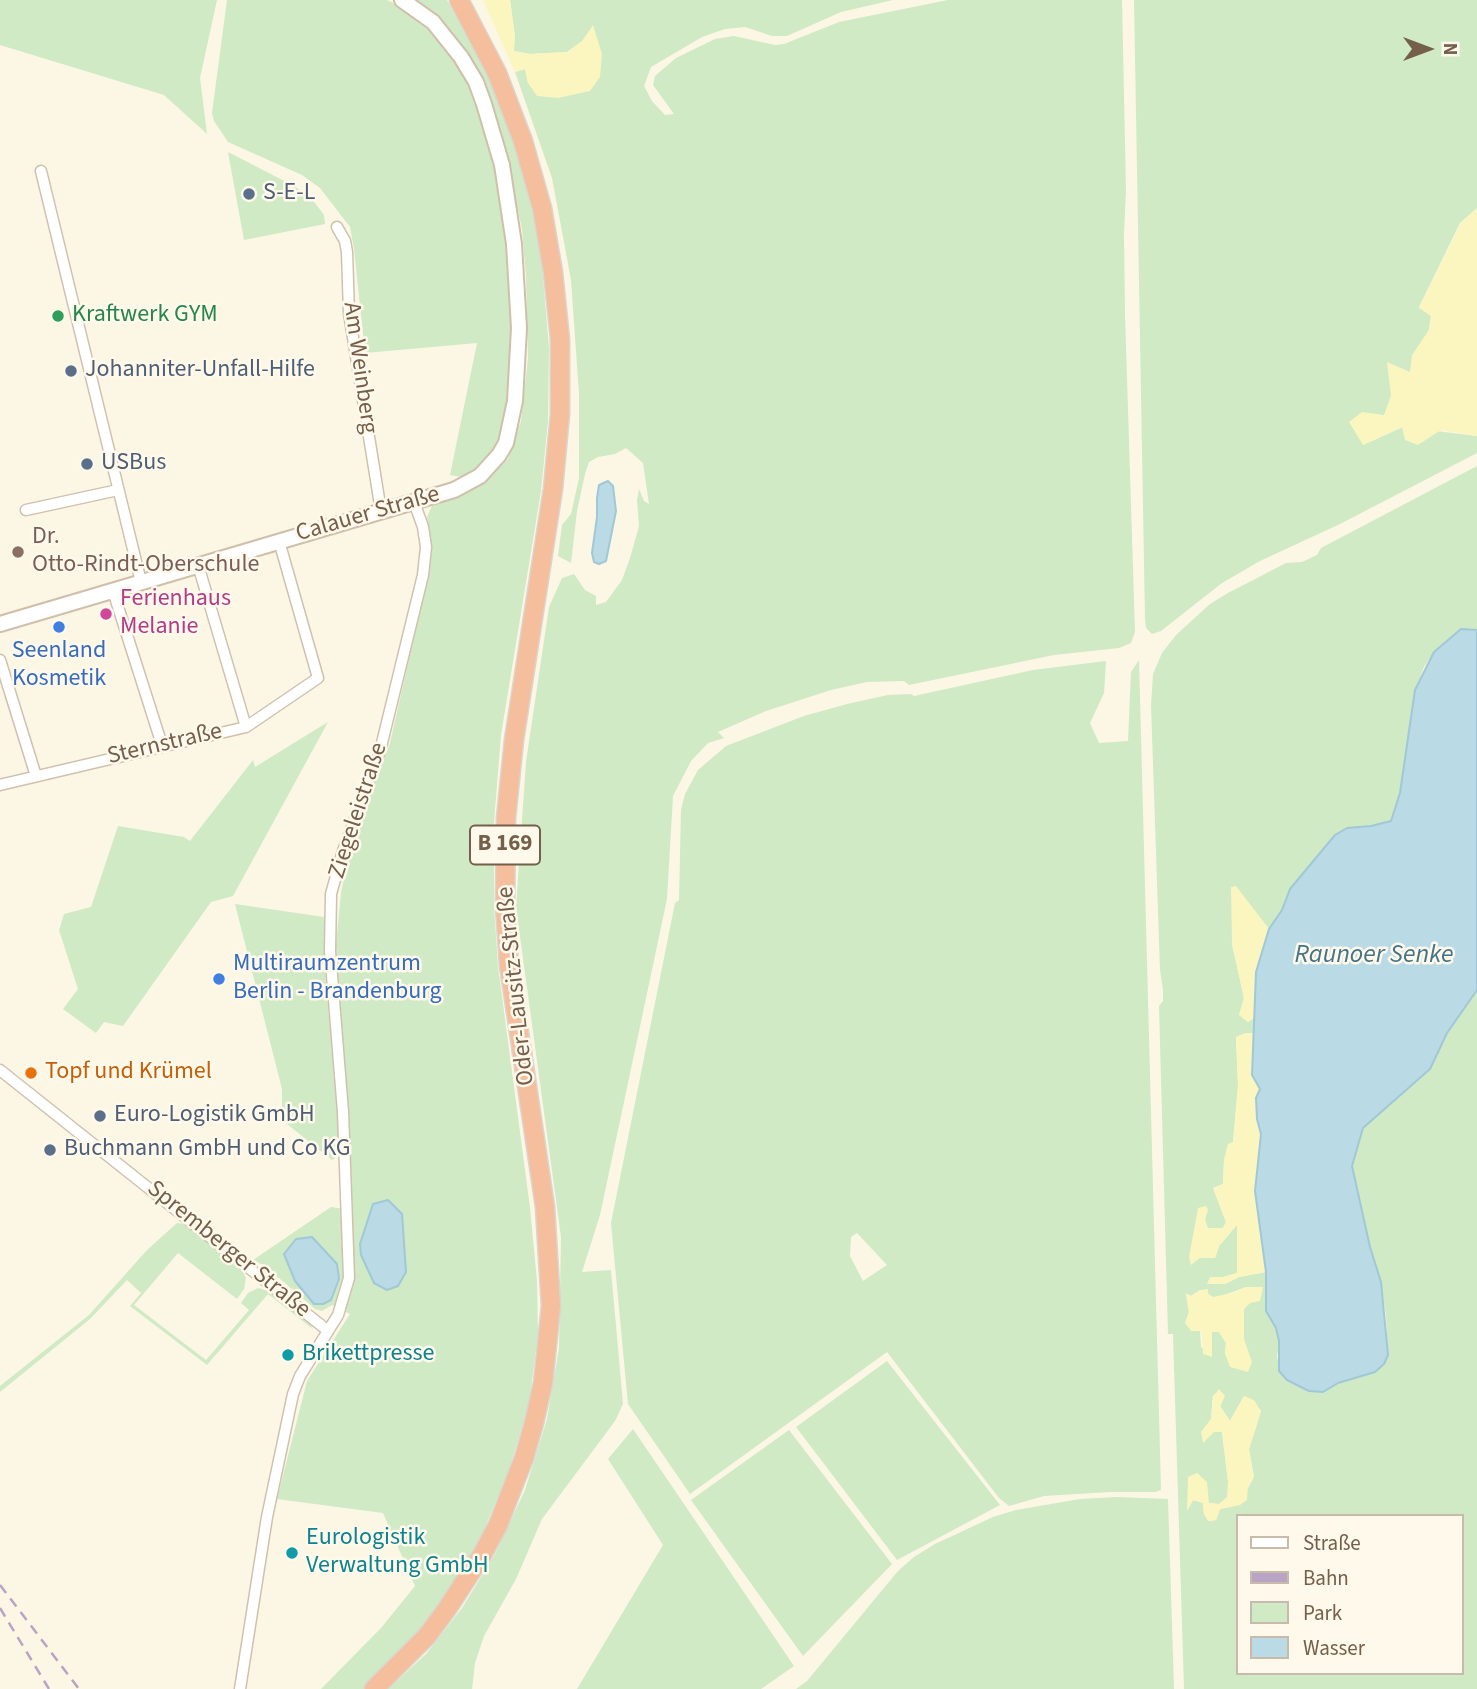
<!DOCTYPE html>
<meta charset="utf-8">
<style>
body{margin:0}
#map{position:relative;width:1477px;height:1689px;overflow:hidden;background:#fcf6e5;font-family:"Source Sans 3",sans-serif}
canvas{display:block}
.legend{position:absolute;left:1236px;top:1514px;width:228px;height:161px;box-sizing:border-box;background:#fff9ec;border:2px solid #c8bbac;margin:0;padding:9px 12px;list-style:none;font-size:21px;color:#755f4b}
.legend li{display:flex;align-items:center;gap:14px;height:35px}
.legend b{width:35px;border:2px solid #c8bbac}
.north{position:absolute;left:1393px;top:14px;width:70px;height:70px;-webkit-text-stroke:5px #fff9ec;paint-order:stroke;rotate:90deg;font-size:19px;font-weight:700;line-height:28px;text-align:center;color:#755f4b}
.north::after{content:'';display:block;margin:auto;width:24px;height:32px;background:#755f4b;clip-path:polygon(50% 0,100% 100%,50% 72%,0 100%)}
</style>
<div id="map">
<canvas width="1477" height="1689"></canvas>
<ul class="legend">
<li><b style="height:9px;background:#fff"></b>Straße</li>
<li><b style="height:9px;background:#baa4c6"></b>Bahn</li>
<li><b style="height:19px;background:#cfeac4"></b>Park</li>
<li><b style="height:19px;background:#badae5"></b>Wasser</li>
</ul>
<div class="north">N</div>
</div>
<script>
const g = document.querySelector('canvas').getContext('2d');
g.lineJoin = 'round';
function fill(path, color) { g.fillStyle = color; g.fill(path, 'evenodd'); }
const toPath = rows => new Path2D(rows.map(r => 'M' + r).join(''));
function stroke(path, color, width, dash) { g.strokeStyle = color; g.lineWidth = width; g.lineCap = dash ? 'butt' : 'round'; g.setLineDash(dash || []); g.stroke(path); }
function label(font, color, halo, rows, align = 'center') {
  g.font = font + ' "Source Sans 3",sans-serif'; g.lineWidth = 5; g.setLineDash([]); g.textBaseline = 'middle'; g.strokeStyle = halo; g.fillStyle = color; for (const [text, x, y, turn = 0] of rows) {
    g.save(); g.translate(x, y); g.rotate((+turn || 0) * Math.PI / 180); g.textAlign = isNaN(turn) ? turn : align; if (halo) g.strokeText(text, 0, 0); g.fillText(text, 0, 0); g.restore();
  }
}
fill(toPath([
 [0,0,217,0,200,78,207,134,164,95,0,45],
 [227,0,387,0,406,9,429,28,457,60,474,92,498,168,513,286,511,394,500,439,487,463,466,478,450,475,477,343,365,353,354,249,350,227,320,188,302,175,228,142,214,121,212,113],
 [415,0,447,0,490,80,515,145,532,210,542,265,549,348,548,421,541,491,501,735,494,822,494,907,498,966,530,1208,537,1281,538,1334,529,1404,509,1470,482,1535,450,1590,414,1637,364,1689,321,1689,381,1628,415,1586,383,1513,277,1499,307,1381,350,1314,332,1305,322,1311,315,1309,265,1266,253,1260,331,1207,344,1209,349,1241,336,945,341,893,350,849,390,743,427,579,431,547,427,517,432,506,470,491,484,482,508,459,521,421,528,358,526,277,522,229,500,129,482,80,435,16],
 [510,0,893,0,841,12,787,36,772,36,745,27,725,29,702,37,651,67,644,86,652,101,665,115,674,114,653,85,655,76,676,58,715,39,734,36,775,45,784,44,839,22,948,0,1122,0,1126,191,1124,233,1125,315,1135,632,1131,643,1119,648,1054,655,909,685,904,681,867,682,831,690,766,711,718,732,724,738,708,743,691,761,673,796,667,899,600,1215,582,1272,611,1270,623,1404,615,1421,542,1519,516,1579,484,1636,475,1663,472,1689,388,1689,426,1654,462,1608,495,1554,525,1490,547,1419,559,1348,561,1237,516,907,526,762,549,607,562,578,574,574,585,590,596,596,596,605,606,602,622,580,630,558,639,526,637,500,639,489,644,501,649,504,643,463,626,448,615,454,598,457,589,462,585,474,577,511,571,563,558,556,562,525,571,514,579,478,579,394,571,280,552,178,515,72,525,69,528,83,582,41,567,52,530,54,513,51,515,37],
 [1134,0,1477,0,1477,208,1460,223,1419,307,1431,316,1429,330,1413,355,1410,373,1391,396,1384,416,1362,413,1363,445,1403,427,1477,436,1477,453,1340,524,1260,561,1222,583,1161,631,1152,634,1146,628,1145,619],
 [228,152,294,186,312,199,324,215,325,224,244,240],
 [1477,466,1477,630,1434,652,1424,667,1415,690,1400,793,1391,821,1371,826,1347,828,1290,889,1282,910,1269,929,1236,887,1232,944,1244,998,1239,1015,1248,1022,1256,1017,1255,1033,1246,1033,1236,1037,1238,1085,1233,1143,1228,1145,1224,1160,1223,1184,1213,1188,1226,1222,1223,1228,1208,1229,1205,1220,1206,1206,1200,1258,1215,1258,1219,1246,1237,1225,1237,1273,1223,1277,1211,1277,1225,1284,1239,1277,1266,1272,1266,1311,1276,1328,1279,1341,1277,1358,1287,1380,1309,1391,1323,1392,1338,1383,1375,1372,1388,1355,1386,1316,1381,1282,1370,1247,1352,1166,1363,1128,1430,1069,1447,1033,1477,990,1477,1689,1184,1689,1173,1334,1168,1334,1159,1006,1163,1001,1163,990,1160,970,1151,705,1153,674,1162,653,1176,635,1210,604,1228,593,1286,563,1302,562,1317,555,1321,548],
 [1246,1287,1263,1287,1244,1309,1244,1339,1225,1354,1226,1343,1219,1332,1212,1332,1212,1356,1201,1347,1200,1331,1185,1323,1189,1312,1186,1294,1191,1296,1200,1290,1208,1290,1208,1294,1213,1297,1219,1297],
 [1213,1395,1230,1421,1244,1396,1261,1411,1249,1449,1254,1477,1239,1505,1220,1509,1216,1520,1209,1521,1204,1514,1203,1503,1193,1500,1188,1509,1197,1473,1206,1482,1208,1503,1219,1504,1228,1497,1228,1481,1222,1432,1202,1432,1211,1419],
 [1237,1516,1461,1516,1461,1673,1237,1673],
 [1139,660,1161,1490,1155,1492,1110,1492,1044,1496,1009,1506,999,1498,887,1352,690,1494,628,1404,611,1223,675,903,679,900,681,810,685,794,698,770,726,746,804,716,847,704,888,695,911,694,914,696,1033,670,1106,661,1104,693,1090,723,1099,743,1128,741,1131,672],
 [857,1233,887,1265,863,1281,850,1256,851,1237],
 [328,722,233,896,211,902,123,1026,104,1022,96,1033,63,1009,78,989,59,930,64,914,91,907,118,826,184,837,190,841,253,760,255,767],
 [235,904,324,917,324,961,341,1154,332,1160,282,1120,282,1089],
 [177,1223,186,1224,239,1264,246,1278,244,1289,237,1299,178,1253,134,1305,206,1360,249,1310,241,1303,248,1293,258,1288,272,1292,310,1323,313,1329,268,1294,207,1365,130,1306,141,1293,127,1280,90,1319,0,1392,0,1386,89,1315,147,1250],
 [887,1361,1000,1505,897,1560,796,1427],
 [633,1429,794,1666,761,1689,577,1689,663,1545,608,1459],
 [789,1430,892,1564,803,1656,691,1500],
 [1117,1497,1168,1499,1174,1689,796,1689,807,1681,898,1571,914,1557,935,1544,993,1517,1016,1510,1080,1499]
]), '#cfeac4');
fill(toPath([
 [483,0,510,0,515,37,514,51,530,54,567,52,582,41,593,25,602,54,600,77,590,91,558,98,537,96,528,83,525,69,515,72],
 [1477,208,1477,436,1441,430,1418,445,1405,440,1402,427,1363,445,1349,422,1362,412,1384,415,1391,396,1387,362,1410,372,1412,355,1429,330,1431,316,1419,308,1461,223],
 [1236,886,1269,929,1256,972,1256,1017,1248,1022,1239,1015,1244,998,1232,944,1231,887],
 [1246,1033,1255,1033,1252,1075,1260,1089,1256,1098,1257,1119,1261,1134,1255,1191,1266,1272,1239,1277,1225,1284,1207,1284,1210,1277,1223,1277,1237,1273,1237,1225,1219,1246,1215,1258,1200,1258,1191,1265,1189,1257,1198,1208,1206,1206,1208,1210,1205,1220,1208,1228,1223,1228,1226,1222,1213,1188,1223,1184,1224,1160,1228,1144,1233,1142,1238,1085,1236,1037],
 [1246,1287,1263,1287,1260,1301,1250,1303,1244,1309,1244,1339,1252,1362,1248,1372,1230,1367,1225,1354,1226,1343,1219,1332,1212,1332,1212,1357,1203,1354,1202,1334,1200,1331,1191,1331,1185,1323,1189,1312,1186,1293,1191,1296,1200,1290,1208,1289,1208,1294,1213,1297,1236,1292],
 [1219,1389,1225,1396,1220,1407,1230,1421,1244,1396,1254,1400,1261,1411,1249,1449,1254,1477,1248,1486,1247,1500,1240,1505,1220,1509,1216,1520,1208,1521,1204,1514,1203,1503,1193,1500,1187,1511,1188,1477,1197,1473,1207,1482,1209,1503,1219,1504,1227,1497,1228,1481,1222,1432,1214,1432,1203,1443,1201,1432,1211,1419,1213,1396]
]), '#fbf5c0');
const water = toPath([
 [608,481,613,486,616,511,606,561,599,564,594,562,592,553,597,517,597,498,599,485,608,481],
 [1461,629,1477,630,1477,990,1447,1033,1430,1069,1363,1128,1352,1166,1370,1247,1381,1282,1388,1355,1384,1364,1375,1372,1338,1383,1323,1392,1309,1391,1287,1380,1279,1371,1279,1341,1276,1328,1266,1311,1266,1272,1255,1191,1261,1134,1257,1119,1256,1098,1260,1089,1252,1075,1256,972,1269,929,1282,910,1290,889,1335,835,1347,828,1371,826,1391,821,1400,793,1415,690,1434,652,1461,629],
 [388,1200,402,1214,406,1272,398,1286,387,1290,374,1283,361,1255,360,1244,373,1204,388,1200],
 [312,1237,337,1264,339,1279,331,1300,323,1304,314,1304,295,1281,284,1254,296,1239,312,1237]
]);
fill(water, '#badae5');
stroke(water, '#a0c8d7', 2);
const street = toPath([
 [41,171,141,582],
 [337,227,345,241,347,252,349,313,381,511],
 [26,510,118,490],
 [198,565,246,727],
 [113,591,162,745],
 [0,660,36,776],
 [0,785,246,727,318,678,279,541],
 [0,1070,327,1330],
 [240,1689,267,1517,293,1394,300,1376,338,1315,349,1278,343,1112,330,951,331,894,343,851,380,751,423,575,426,547,423,527,414,502]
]);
const secondary = toPath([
 [0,624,454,490,480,476,499,455,506,443,515,401,519,328,514,244,502,165,484,104,476,82,461,57,433,22,402,0]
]);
const highway = toPath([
 [374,1689,427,1636,447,1609,482,1555,498,1525,524,1458,534,1423,543,1383,551,1306,545,1207,509,965,505,906,506,818,514,740,553,489,560,414,560,339,553,272,542,208,523,141,497,73,459,0]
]);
stroke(street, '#d0c1af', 13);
stroke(secondary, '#d0bfa9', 18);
stroke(highway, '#dbd5d0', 21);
stroke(street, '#fff', 10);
stroke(secondary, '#fff', 14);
stroke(highway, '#f5be9d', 18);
stroke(toPath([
 [0,1585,79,1689],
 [0,1608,49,1689]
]), '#baa4c6', 2.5, [10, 7]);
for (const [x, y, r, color] of [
 [249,194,7,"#5c6f8a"],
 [58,316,7,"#2e9e5b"],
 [71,371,7,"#5c6f8a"],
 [87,464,7,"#5c6f8a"],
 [18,552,7,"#8d6e63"],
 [106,614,7,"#d1479c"],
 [59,627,7,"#3f7fe0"],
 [219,979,7,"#3f7fe0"],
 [31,1073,7,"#e8710a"],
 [100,1116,7,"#5c6f8a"],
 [50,1150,7,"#5c6f8a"],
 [288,1355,7,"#0f9aa8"],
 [292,1553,7,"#0f9aa8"]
]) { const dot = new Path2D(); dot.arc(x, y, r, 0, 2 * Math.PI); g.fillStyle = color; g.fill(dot); stroke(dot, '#fff9ec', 2.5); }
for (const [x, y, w] of [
 [505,845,70]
]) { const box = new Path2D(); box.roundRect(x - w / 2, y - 19.5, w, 39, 5); g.fillStyle = '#fff9ec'; g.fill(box); stroke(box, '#755f4b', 2); }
label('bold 23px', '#755f4b', null, [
 ["B 169",505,845]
]);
label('24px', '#4e5e75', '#fff9ec', [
 ["S-E-L",263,194],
 ["Johanniter-Unfall-Hilfe",85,371],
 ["USBus",101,464],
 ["Euro-Logistik GmbH",114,1116],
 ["Buchmann GmbH und Co KG",64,1150]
], 'left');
label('24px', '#27864d', '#fff9ec', [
 ["Kraftwerk GYM",72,316]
], 'left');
label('24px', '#755f4b', '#fff9ec', [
 ["Am Weinberg",359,368,82],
 ["Calauer Straße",368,515,-16],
 ["Sternstraße",165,745,-13],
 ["Ziegeleistraße",359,811,-72],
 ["Oder-Lausitz-Straße",517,986,-96],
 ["Spremberger Straße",228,1250,39]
]);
label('24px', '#785e54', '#fff9ec', [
 ["Dr.",32,538],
 ["Otto-Rindt-Oberschule",32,566]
], 'left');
label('24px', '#b23c85', '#fff9ec', [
 ["Ferienhaus",120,600],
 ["Melanie",120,628]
], 'left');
label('24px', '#366cbe', '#fff9ec', [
 ["Seenland",59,652],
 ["Kosmetik",59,680],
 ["Multiraumzentrum",233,965,"left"],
 ["Berlin - Brandenburg",233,993,"left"]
]);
label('24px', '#c56008', '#fff9ec', [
 ["Topf und Krümel",45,1073]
], 'left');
label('24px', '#0d838f', '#fff9ec', [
 ["Brikettpresse",302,1355],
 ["Eurologistik",306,1539],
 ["Verwaltung GmbH",306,1567]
], 'left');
label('italic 26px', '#457488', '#fff9ec', [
 ["Raunoer Senke",1374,956]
]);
</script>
